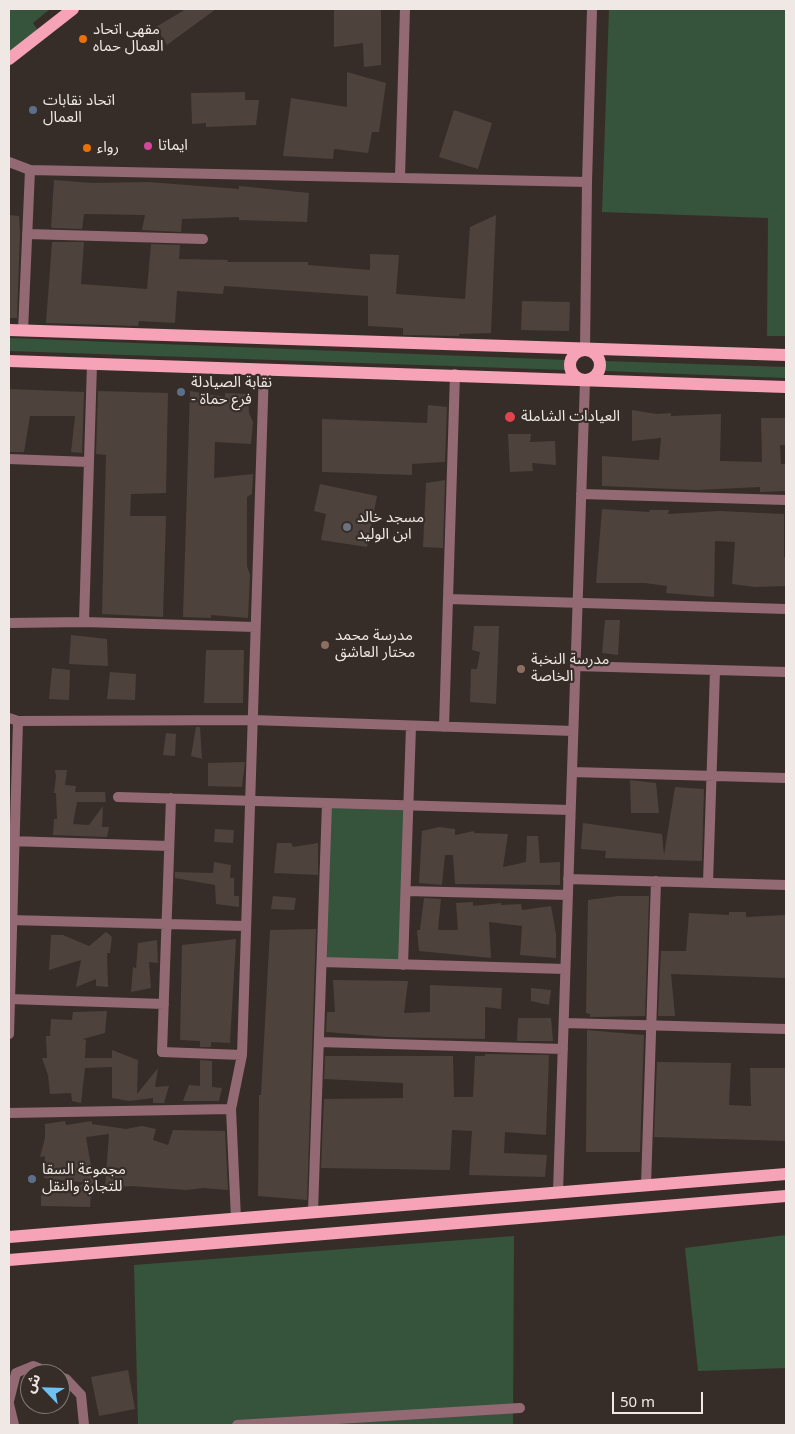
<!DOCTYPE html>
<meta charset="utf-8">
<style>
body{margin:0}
#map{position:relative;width:795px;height:1434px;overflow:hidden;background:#372d28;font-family:"Noto Sans","Noto Sans Arabic",sans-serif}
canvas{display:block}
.frame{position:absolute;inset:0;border:10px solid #efe8e5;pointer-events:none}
.north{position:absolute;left:20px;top:1364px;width:50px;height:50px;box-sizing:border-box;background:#372d28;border:1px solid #817874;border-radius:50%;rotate:294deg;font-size:14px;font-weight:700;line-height:20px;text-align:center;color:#efe8e5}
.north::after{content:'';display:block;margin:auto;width:18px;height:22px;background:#6dc2f3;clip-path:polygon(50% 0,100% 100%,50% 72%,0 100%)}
.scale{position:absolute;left:612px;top:1392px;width:91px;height:22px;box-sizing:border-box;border:2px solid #efe8e5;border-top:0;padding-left:6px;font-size:15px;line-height:18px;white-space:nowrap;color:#efe8e5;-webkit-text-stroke:4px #372d28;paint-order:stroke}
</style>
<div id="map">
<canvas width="795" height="1434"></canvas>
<div class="frame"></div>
<div class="north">ش</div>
<div class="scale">50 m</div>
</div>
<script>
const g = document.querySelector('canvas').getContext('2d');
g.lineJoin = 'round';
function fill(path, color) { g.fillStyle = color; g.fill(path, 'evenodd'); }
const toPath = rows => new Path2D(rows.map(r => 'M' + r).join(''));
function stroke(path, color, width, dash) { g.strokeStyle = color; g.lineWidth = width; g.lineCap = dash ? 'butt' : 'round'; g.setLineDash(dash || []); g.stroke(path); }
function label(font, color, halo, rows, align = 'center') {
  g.font = font + ' "Noto Sans","Noto Sans Arabic",sans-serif'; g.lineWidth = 4.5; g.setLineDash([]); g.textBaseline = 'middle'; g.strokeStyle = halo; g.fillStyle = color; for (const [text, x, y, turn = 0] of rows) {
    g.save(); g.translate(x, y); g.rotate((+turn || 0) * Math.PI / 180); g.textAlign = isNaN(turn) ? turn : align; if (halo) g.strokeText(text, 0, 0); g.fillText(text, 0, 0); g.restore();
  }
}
fill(toPath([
 [9,9,50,9,33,23,38,30,9,53],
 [609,9,786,9,786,336,767,336,768,218,602,212],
 [9,338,567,360,566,370,9,351],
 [605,361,786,367,786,378,605,371],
 [327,803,408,805,403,965,322,962],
 [786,1235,786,1368,698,1371,685,1248],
 [514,1236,513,1425,138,1425,134,1265]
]), '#36533c');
fill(toPath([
 [186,9,216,9,167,45,156,27],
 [334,9,381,9,381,65,364,67,363,43,334,47],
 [347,72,386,83,379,132,372,132,368,153,334,149,333,159,283,156,291,98,347,107],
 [245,92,245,100,259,100,256,125,206,127,206,123,192,124,191,93],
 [454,110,492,123,478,169,439,157],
 [54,180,92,183,148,182,239,189,239,186,309,193,307,222,239,220,239,217,182,219,181,232,142,230,145,215,84,214,82,229,53,228,51,227],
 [9,215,19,216,20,232,17,318,9,318],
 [496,215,491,333,459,334,459,336,403,335,403,328,368,326,368,296,224,286,223,294,177,291,175,323,139,321,138,326,46,323,52,242,84,242,81,284,147,289,151,244,180,245,179,259,228,260,227,262,308,262,308,265,370,270,370,254,399,255,396,294,465,299,470,227],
 [522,301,570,302,569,331,521,330],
 [9,389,84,392,82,453,71,452,75,416,30,416,24,452,9,452],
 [98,391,168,393,166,493,131,494,130,516,166,516,163,617,102,614,106,455,96,454],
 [190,391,225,397,225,393,248,394,249,413,253,422,251,444,215,442,214,478,253,474,252,494,247,497,247,566,250,575,248,618,211,615,211,618,183,617],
 [428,405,447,407,445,462,412,464,412,475,322,472,322,419,427,423],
 [632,410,657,414,671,413,671,416,721,414,720,461,762,462,761,418,786,418,786,445,780,445,781,464,786,464,786,491,760,492,760,487,696,490,602,486,602,456,659,460,661,438,632,441],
 [508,434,531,434,530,442,555,441,556,465,532,463,533,471,510,472],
 [445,480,443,548,423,547,426,483],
 [320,484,377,496,367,547,321,540,326,514,314,511],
 [602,509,649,512,650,510,669,510,668,514,719,511,784,514,784,557,786,557,786,586,755,587,732,584,735,542,715,541,714,597,666,593,667,586,645,583,596,583],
 [605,620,620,620,618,655,602,653],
 [474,626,499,626,496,704,470,702,471,669,477,669,480,652,472,650],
 [71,635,107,639,108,666,69,664],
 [206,650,244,650,243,703,204,703],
 [52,668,70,670,69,700,49,699],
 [110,672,136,674,135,700,107,699],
 [196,727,200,727,202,759,191,756],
 [166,733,176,734,175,756,163,755],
 [245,762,242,787,208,786,208,763],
 [55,770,67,770,65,785,76,786,75,792,105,792,106,802,77,802,73,824,89,825,103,806,102,827,109,827,107,837,53,835,54,819,57,819,56,793,54,793,56,776],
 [630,780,656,783,659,813,631,813],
 [675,787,704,789,702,861,605,858,606,851,581,849,583,823,662,834,664,855],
 [439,827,455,829,455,835,474,831,474,833,508,834,503,867,526,862,527,836,538,836,540,863,560,862,560,885,455,884,453,855,445,855,442,885,419,883,422,831],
 [215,829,234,830,233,843,214,842],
 [277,843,291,843,293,847,318,843,318,875,274,873],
 [214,862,231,865,230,878,234,878,234,896,239,896,239,907,216,904,215,885,175,878,175,872,213,873],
 [273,896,296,898,294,910,271,909],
 [618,896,649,896,645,1016,590,1017,590,1014,586,1013,588,900],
 [424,898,441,899,438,930,458,930,456,903,473,902,473,906,501,903,501,905,521,904,522,910,551,906,556,934,556,958,520,955,522,926,489,922,491,958,419,951,417,930,420,930],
 [729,912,746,912,746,917,786,915,786,978,671,974,675,1016,658,1016,661,951,686,951,689,913,729,915],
 [316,929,307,1200,258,1196,259,1095,261,1095,270,930],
 [106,932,112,937,110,953,107,953,108,987,96,986,96,979,76,987,81,960,49,970,51,935,63,935,89,946],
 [236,939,230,1043,211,1042,211,1047,200,1047,200,1041,180,1040,182,945],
 [157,940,158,963,149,962,151,988,131,992,133,967,136,968,138,943],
 [333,980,408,981,404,1013,430,1012,430,985,502,988,501,1009,485,1007,485,1039,387,1037,326,1032,327,1012,335,1012],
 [531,988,551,990,549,1005,531,1001],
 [107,1011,105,1033,83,1039,86,1040,85,1058,112,1058,112,1050,138,1060,137,1094,158,1068,155,1087,169,1086,164,1103,153,1103,153,1098,129,1101,112,1098,112,1067,85,1068,81,1103,72,1101,71,1093,50,1094,48,1075,42,1058,47,1058,46,1036,50,1036,51,1019,72,1020,73,1012],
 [518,1018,551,1018,553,1041,517,1041],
 [587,1030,644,1035,640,1152,586,1152],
 [485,1054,549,1055,546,1135,505,1132,504,1153,547,1155,545,1177,469,1175,472,1131,452,1130,450,1170,321,1168,324,1099,403,1098,403,1083,324,1079,325,1056,453,1056,454,1097,473,1097,475,1056,485,1056],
 [200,1060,212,1061,212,1087,222,1088,219,1101,183,1101,189,1085,200,1086],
 [657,1062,731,1063,729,1105,751,1106,750,1068,786,1068,786,1141,654,1137],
 [65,1121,66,1125,92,1121,92,1124,126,1129,142,1126,156,1129,153,1140,168,1145,173,1130,225,1131,228,1190,203,1188,186,1190,131,1186,105,1188,109,1134,86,1137,94,1183,92,1183,90,1207,41,1206,41,1195,88,1183,44,1178,45,1156,40,1157,45,1138,45,1124],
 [128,1370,135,1409,99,1416,91,1377]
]), '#4d433c');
stroke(toPath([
 [9,162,30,170,587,182],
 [400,177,405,9],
 [27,234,203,239],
 [23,331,30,170],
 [585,350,587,182,592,9],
 [9,459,89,462],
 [581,494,786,500],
 [448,599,786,609],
 [84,622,92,364],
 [9,623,84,622,255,627],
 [575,666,786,672],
 [9,718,18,721,252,720,573,731],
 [444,727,455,374],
 [572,772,786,778],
 [118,797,570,810],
 [171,798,162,1052,242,1055],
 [10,841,169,846],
 [568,879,786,885],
 [708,883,715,670],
 [406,891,568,895],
 [9,920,246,926],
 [322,962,565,969],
 [403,965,411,726],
 [9,999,164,1004],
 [564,1023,786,1029],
 [9,1034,18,721],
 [319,1042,563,1049],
 [9,1113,231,1109],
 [646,1185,656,881],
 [558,1192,585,381],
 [313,1212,327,803],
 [236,1219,231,1109,242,1055,264,369],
 [60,1377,66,1379,81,1395,84,1425],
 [9,1401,16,1373,33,1366,54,1374],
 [9,1404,14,1425],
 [237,1425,520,1408]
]), '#936a73', 10);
stroke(toPath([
 [9,59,73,9],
 [9,330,786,355],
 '570 365a15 15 0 1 1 30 0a15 15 0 1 1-30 0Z',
 [9,361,786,387],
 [9,1237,786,1174],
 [9,1260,786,1196]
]), '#f6a2b7', 12);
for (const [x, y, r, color] of [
 [83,39,5,"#e8710a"],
 [33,110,5,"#5c6f8a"],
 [148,146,5,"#d1479c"],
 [87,148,5,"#e8710a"],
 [181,392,5,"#5c6f8a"],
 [510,417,6,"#e0444e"],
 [347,527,5,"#6b7280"],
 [325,645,5,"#8d6e63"],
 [521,669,5,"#8d6e63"],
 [32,1179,5,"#5c6f8a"]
]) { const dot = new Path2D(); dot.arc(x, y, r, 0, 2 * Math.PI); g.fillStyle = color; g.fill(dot); stroke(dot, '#372d28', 2); }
label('15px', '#efe8e5', '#372d28', [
 ["مقهى اتحاد",93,30],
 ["العمال حماه",93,47],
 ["اتحاد نقابات",43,101],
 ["العمال",43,118],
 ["ايماتا",158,146],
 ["رواء",97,148],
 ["نقابة الصيادلة",191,383],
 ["- فرع حماة",191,400],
 ["العيادات الشاملة",521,417],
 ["مسجد خالد",357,518],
 ["ابن الوليد",357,535],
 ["مدرسة محمد",335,636],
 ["مختار العاشق",335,653],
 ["مدرسة النخبة",531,660],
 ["الخاصة",531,677],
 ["مجموعة السقا",42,1170],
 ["للتجارة والنقل",42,1187]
], 'left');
</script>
